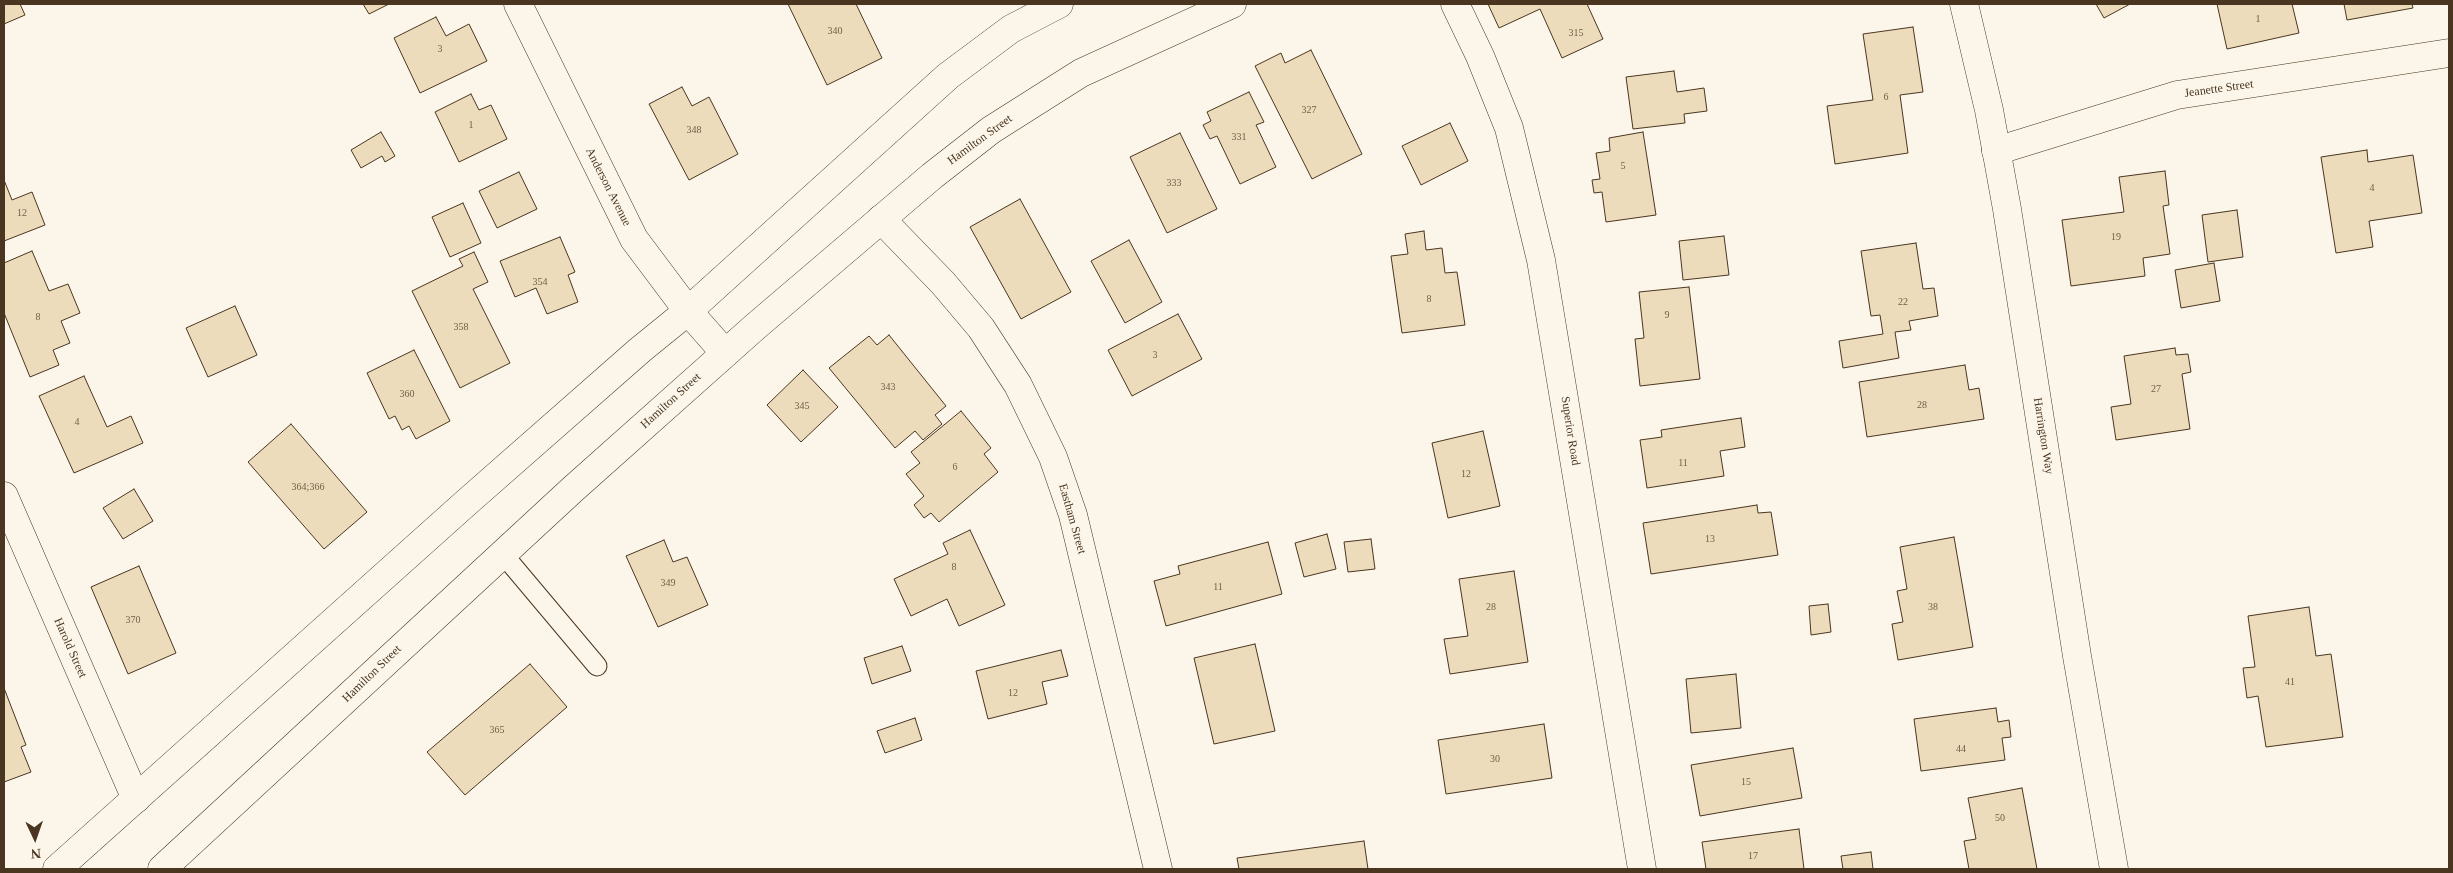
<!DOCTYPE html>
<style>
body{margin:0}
#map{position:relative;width:2453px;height:873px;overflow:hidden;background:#fbf6e9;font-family:"Times New Roman",serif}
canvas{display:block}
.frame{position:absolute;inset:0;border:5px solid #4a3520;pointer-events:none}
.north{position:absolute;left:10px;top:813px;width:50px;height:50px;-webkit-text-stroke:4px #fbf6e9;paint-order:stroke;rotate:177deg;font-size:14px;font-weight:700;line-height:20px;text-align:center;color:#4a3520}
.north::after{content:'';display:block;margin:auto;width:18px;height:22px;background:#4a3520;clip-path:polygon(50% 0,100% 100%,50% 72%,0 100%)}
</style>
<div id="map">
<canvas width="2453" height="873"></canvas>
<div class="frame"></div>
<div class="north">N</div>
</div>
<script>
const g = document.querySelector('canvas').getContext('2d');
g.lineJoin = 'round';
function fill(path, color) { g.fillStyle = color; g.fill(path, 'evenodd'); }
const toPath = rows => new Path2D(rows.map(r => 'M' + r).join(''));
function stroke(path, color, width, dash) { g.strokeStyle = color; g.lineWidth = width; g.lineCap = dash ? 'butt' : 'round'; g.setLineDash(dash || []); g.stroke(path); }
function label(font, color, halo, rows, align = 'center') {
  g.font = font + ' "Times New Roman",serif'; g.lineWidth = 4; g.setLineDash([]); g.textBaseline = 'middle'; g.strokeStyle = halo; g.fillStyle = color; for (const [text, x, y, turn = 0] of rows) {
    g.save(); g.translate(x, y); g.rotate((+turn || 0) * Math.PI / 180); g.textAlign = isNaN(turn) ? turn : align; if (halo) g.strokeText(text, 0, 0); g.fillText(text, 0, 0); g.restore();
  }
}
const building = toPath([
 [4,4,20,4,25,15,4,24,4,4],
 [363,4,389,4,369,14,363,4],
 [788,4,856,4,882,58,827,85,788,4],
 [1488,4,1587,4,1603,39,1562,58,1540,9,1499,28,1488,4],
 [2096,4,2130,4,2104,18,2096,4],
 [2217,4,2292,4,2299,33,2227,49,2217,4],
 [2344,4,2412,4,2413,8,2347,20,2344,4],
 [436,17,446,36,469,24,487,61,420,93,394,38,436,17],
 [1913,27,1923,92,1900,95,1908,153,1835,164,1827,106,1873,100,1863,34,1913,27],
 [1311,50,1362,154,1312,179,1255,66,1281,53,1285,63,1311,50],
 [1674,71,1677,92,1704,88,1707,111,1684,114,1685,123,1633,129,1626,77,1674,71],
 [682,87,692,106,709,97,738,154,689,180,649,104,682,87],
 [1249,92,1264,122,1256,125,1276,167,1240,184,1217,136,1210,139,1203,125,1211,121,1207,112,1249,92],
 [471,94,479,110,491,105,507,139,459,162,435,112,471,94],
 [1450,123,1468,161,1421,185,1402,146,1450,123],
 [381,132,395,156,385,162,382,156,361,168,351,150,381,132],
 [1643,132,1656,215,1606,222,1602,192,1594,193,1592,180,1600,179,1596,153,1610,151,1609,138,1643,132],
 [1180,133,1217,209,1167,233,1130,157,1180,133],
 [2367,150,2368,162,2413,155,2422,213,2369,221,2373,247,2336,253,2321,157,2367,150],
 [2165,171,2169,205,2163,206,2170,254,2143,258,2145,276,2071,286,2062,220,2124,212,2119,177,2165,171],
 [519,172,537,209,497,228,479,191,519,172],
 [4,180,12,200,32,192,45,225,4,241,4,180],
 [1020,199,1071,292,1021,319,970,227,1020,199],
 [463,203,481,243,450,257,432,217,463,203],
 [2237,210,2243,257,2208,262,2202,215,2237,210],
 [1424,231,1426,250,1442,248,1445,273,1457,272,1465,325,1402,333,1391,256,1408,254,1405,234,1424,231],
 [1724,236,1729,275,1683,280,1679,241,1724,236],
 [560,237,575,272,568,275,578,302,547,314,536,288,515,297,500,261,560,237],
 [1129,240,1162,302,1125,323,1091,261,1129,240],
 [1916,243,1923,289,1934,288,1938,316,1909,321,1911,330,1895,332,1899,358,1843,368,1839,341,1883,334,1880,315,1871,316,1861,251,1916,243],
 [32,251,49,291,68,284,80,313,61,321,70,343,53,350,59,365,30,377,4,313,4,263,32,251],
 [474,252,488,282,473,289,510,363,460,388,412,291,463,266,459,259,474,252],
 [2214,263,2220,301,2181,308,2175,270,2214,263],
 [1689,287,1700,379,1640,386,1635,339,1644,338,1639,292,1689,287],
 [235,306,257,355,208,377,186,328,235,306],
 [1178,314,1202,359,1132,396,1108,350,1178,314],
 [889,335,946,406,935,415,942,424,923,440,915,431,895,448,829,368,869,336,877,345,889,335],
 [2175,348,2176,355,2188,354,2191,372,2182,374,2190,429,2116,440,2111,407,2131,404,2124,356,2175,348],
 [414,350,450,421,416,439,409,426,402,430,395,416,389,419,367,373,414,350],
 [1965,365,1969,390,1979,388,1984,419,1867,437,1859,382,1965,365],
 [803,370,838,407,801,442,767,405,803,370],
 [84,376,107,427,131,416,143,443,74,473,39,396,84,376],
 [961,411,991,448,984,454,998,472,939,522,931,513,924,518,914,505,924,496,906,474,920,463,911,452,961,411],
 [1741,418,1745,447,1720,451,1724,476,1647,488,1640,440,1662,437,1661,430,1741,418],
 [291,424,367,512,324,549,248,462,291,424],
 [1483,431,1500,506,1448,518,1432,443,1483,431],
 [134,489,153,521,123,539,103,508,134,489],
 [1757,505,1758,513,1771,512,1778,555,1651,574,1643,523,1757,505],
 [970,530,1005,605,959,626,947,599,911,616,894,579,948,554,943,543,970,530],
 [1327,534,1336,569,1304,577,1295,543,1327,534],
 [1954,537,1973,647,1898,660,1892,624,1903,622,1897,591,1907,589,1900,547,1954,537],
 [1371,539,1375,569,1348,572,1344,542,1371,539],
 [664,540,673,562,687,557,708,605,658,627,626,556,664,540],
 [1268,542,1282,594,1166,626,1154,581,1180,574,1178,566,1268,542],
 [139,566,176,653,128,674,91,587,139,566],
 [1514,571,1528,662,1450,674,1444,639,1468,636,1459,579,1514,571],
 [1828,604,1831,632,1811,635,1809,606,1828,604],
 [2309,607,2316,656,2331,654,2343,737,2266,747,2258,696,2247,698,2243,668,2255,667,2248,616,2309,607],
 [1255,644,1275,731,1214,744,1194,658,1255,644],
 [902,646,911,671,872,684,864,658,902,646],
 [1061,650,1068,676,1042,682,1047,704,988,719,976,671,1061,650],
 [530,664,567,707,465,795,427,752,530,664],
 [1736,674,1741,728,1691,733,1686,679,1736,674],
 [4,688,26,745,21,747,31,772,4,782,4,688],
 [1996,708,1998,722,2009,720,2011,737,2002,738,2005,760,1921,771,1914,719,1996,708],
 [915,718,922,740,885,753,877,731,915,718],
 [1544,724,1552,778,1446,794,1438,740,1544,724],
 [1793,748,1802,798,1700,816,1691,765,1793,748],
 [2022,788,2037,869,1969,869,1964,841,1976,839,1968,798,2022,788],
 [1799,829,1804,869,1706,869,1702,842,1799,829],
 [1364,841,1368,869,1239,869,1237,858,1364,841],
 [1871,852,1873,869,1843,869,1841,856,1871,852]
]);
fill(building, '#ecdcbc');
stroke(building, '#4a3520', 1);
const service = toPath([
 [502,553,597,666]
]);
const minor = toPath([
 [518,4,634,239,688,311,725,353],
 [1455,4,1480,56,1509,128,1541,260,1642,869],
 [1996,151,2177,95,2449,53],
 [881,219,943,283,981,328,1018,385,1053,457,1073,515,1158,869],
 [4,496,136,799]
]);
const tertiary = toPath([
 [1964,4,1989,110,2007,209,2077,656,2114,869]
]);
const secondary = toPath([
 [57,869,467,502,640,350,688,311,948,76,1011,29,1059,4],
 [162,869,573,489,756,326,932,176,991,130,1081,73,1232,4]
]);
stroke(service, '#4a3520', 21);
stroke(minor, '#4a3520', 29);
stroke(tertiary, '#4a3520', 29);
stroke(secondary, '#4a3520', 29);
stroke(service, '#fbf6e9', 19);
stroke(minor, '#fbf6e9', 28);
stroke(tertiary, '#fbf6e9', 28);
stroke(secondary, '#fbf6e9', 28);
label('10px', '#725f47', null, [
 ["1",2258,19],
 ["340",835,31],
 ["315",1576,33],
 ["3",440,49],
 ["6",1886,97],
 ["327",1309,110],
 ["1",471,125],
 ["348",694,130],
 ["331",1239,137],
 ["5",1623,166],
 ["333",1174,183],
 ["4",2372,188],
 ["12",22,213],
 ["19",2116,237],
 ["354",540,282],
 ["8",1429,299],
 ["22",1903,302],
 ["9",1667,315],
 ["8",38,317],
 ["358",461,327],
 ["3",1155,355],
 ["343",888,387],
 ["27",2156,389],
 ["360",407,394],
 ["28",1922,405],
 ["345",802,406],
 ["4",77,422],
 ["11",1683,463],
 ["6",955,467],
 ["12",1466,474],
 ["364;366",308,487],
 ["13",1710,539],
 ["8",954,567],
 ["349",668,583],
 ["11",1218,587],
 ["28",1491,607],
 ["38",1933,607],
 ["370",133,620],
 ["41",2290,682],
 ["12",1013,693],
 ["365",497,730],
 ["44",1961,749],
 ["30",1495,759],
 ["15",1746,782],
 ["50",2000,818],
 ["17",1753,856]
]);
label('12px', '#4a3520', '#fbf6e9', [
 ["Jeanette Street",2219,89,-8],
 ["Hamilton Street",980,140,-36],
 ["Anderson Avenue",608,187,63],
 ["Hamilton Street",671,401,-42],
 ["Superior Road",1570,431,81],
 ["Harrington Way",2043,436,81],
 ["Eastham Street",1072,519,74],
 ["Harold Street",70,648,66],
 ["Hamilton Street",372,674,-44]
]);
</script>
